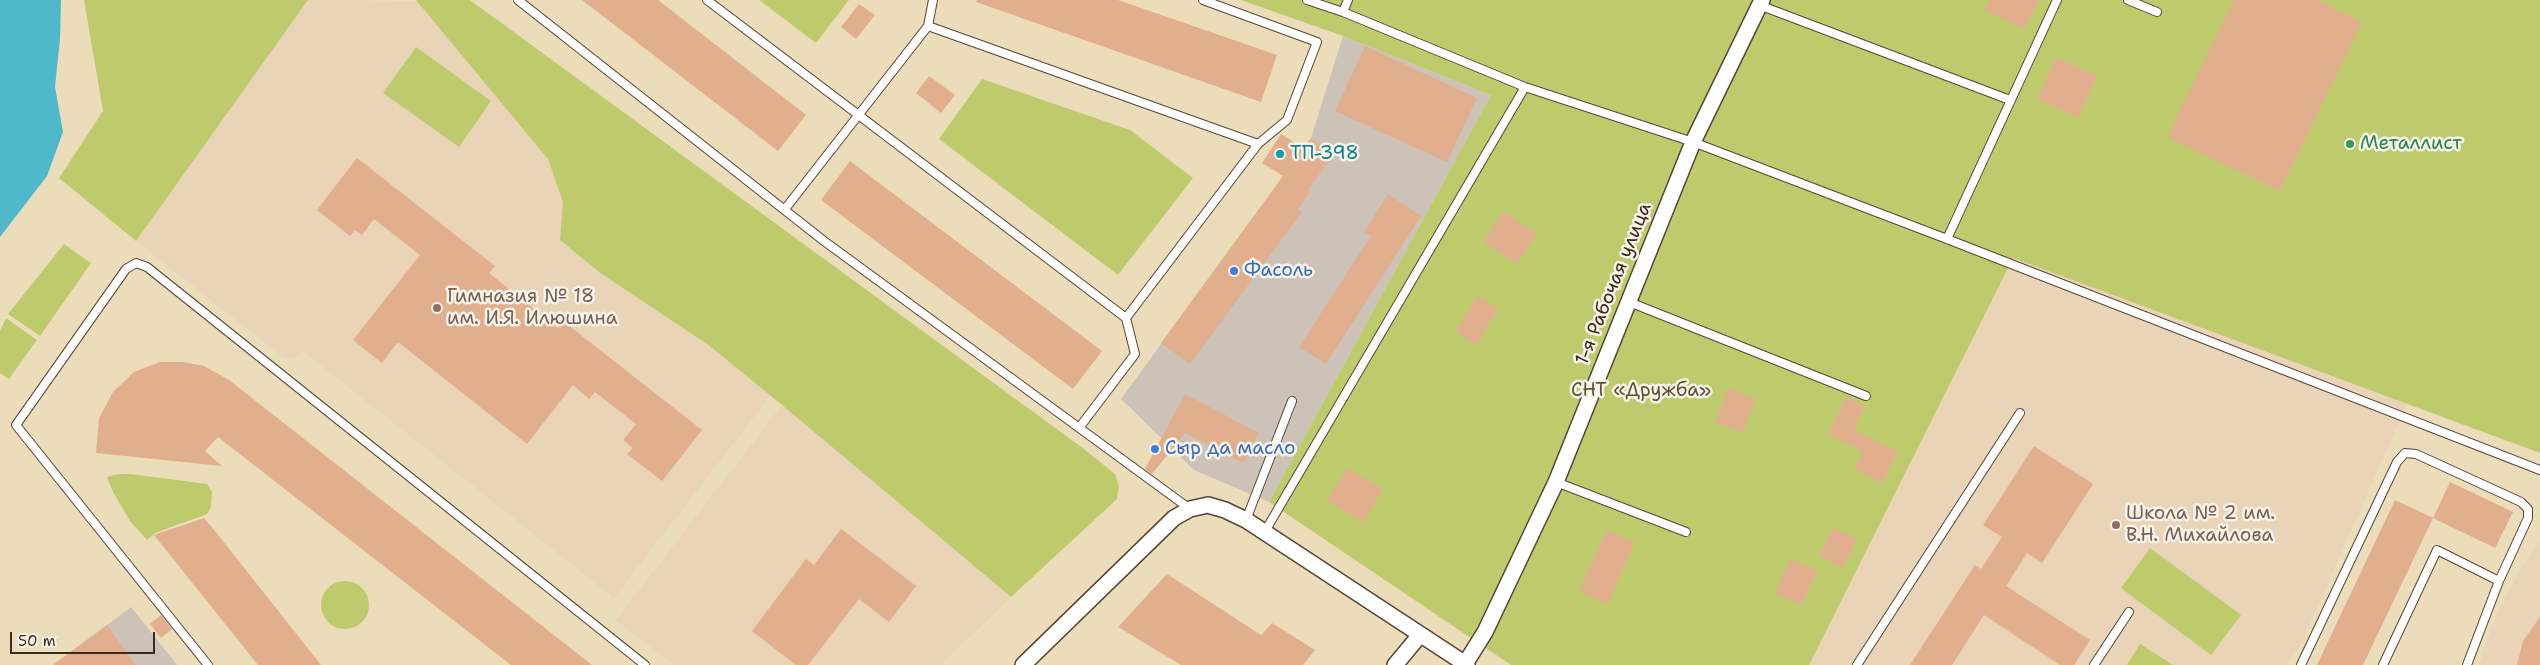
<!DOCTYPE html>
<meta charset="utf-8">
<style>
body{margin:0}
#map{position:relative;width:2540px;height:665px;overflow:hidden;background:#ebddb9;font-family:"Shantell Sans",sans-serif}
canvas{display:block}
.scale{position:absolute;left:10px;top:632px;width:145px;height:22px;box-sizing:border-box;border:2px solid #3b2a1e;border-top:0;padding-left:6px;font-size:15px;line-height:18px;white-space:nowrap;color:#3b2a1e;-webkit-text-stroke:4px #f7f3e8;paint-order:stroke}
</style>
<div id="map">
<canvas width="2540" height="665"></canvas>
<div class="scale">50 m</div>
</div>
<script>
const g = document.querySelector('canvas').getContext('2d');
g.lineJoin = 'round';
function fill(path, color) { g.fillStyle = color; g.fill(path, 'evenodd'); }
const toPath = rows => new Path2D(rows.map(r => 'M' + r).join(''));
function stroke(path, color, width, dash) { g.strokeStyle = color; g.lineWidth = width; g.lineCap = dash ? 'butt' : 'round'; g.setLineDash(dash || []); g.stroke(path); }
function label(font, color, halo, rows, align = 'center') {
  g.font = font + ' "Shantell Sans",sans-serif'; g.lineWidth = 5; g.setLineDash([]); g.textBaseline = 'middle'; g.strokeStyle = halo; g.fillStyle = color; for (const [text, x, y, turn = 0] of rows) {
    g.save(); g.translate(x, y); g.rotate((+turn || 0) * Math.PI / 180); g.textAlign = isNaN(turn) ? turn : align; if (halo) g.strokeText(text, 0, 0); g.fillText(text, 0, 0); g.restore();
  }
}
fill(toPath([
 [308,0,418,1,548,159,563,202,560,241,707,344,770,396,614,598,303,351,297,358,283,357,136,241],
 [2013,257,2407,404,2300,646,2286,665,1809,665],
 [782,405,1011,597,941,665,674,665,616,620],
 [2540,542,2540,665,2479,665,2494,620,2524,563]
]), '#e9d4b7');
fill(toPath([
 [1343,36,1491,95,1269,502,1194,470,1121,399,1311,138],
 [131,607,177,665,53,665,107,625]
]), '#ccc2b8');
fill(toPath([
 [84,0,308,0,136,241,59,178,103,111],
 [416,0,470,0,1084,449,1115,474,1119,486,1117,499,1011,597,782,405,707,344,599,272,560,240,563,202,548,159],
 [759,0,849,0,816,43],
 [1241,0,2540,0,2540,453,2013,258,1809,665,1511,665,1269,502,1491,95,1343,36],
 [416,47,491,101,459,147,383,93],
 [982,79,1130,130,1193,178,1118,275,939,139],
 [64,244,91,263,40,336,8,314],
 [6,318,37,340,9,379,0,373,0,331],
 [119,474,131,474,207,484,212,492,211,507,207,514,155,533,147,540,130,521,113,492,107,477],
 [2150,548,2241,615,2211,655,2121,588],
 '321 605a24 24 0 1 1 48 0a24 24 0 1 1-48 0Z',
 [2140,644,2173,665,2127,665]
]), '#becb6d');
fill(toPath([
 [0,0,61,0,60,39,55,87,63,132,47,176,0,237]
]), '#4fb9cb');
fill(toPath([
 [582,0,658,0,806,115,778,151],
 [977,0,1118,0,1277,55,1261,102,976,2],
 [1990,0,2039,0,2025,29,1985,11],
 [2234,0,2317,0,2362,22,2280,191,2167,137],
 [859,4,875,15,856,39,841,27],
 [1365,46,1477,98,1447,162,1335,111],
 [2056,57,2097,76,2078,118,2037,99],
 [929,76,955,95,941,113,916,93],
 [1281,134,1303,148,1311,138,1334,154,1308,190,1310,192,1298,209,1302,212,1190,364,1161,343,1283,176,1262,163],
 [357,158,495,266,489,273,558,328,563,321,702,430,662,481,627,454,633,448,623,440,636,424,595,392,589,399,573,385,527,444,398,342,382,363,353,340,420,255,374,219,362,235,355,230,350,236,317,210],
 [850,161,1102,351,1073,389,821,200],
 [1388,194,1421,216,1326,364,1299,347,1371,236,1364,232],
 [1503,211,1537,234,1517,264,1483,242],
 [1477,296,1498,309,1476,345,1456,332],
 [160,362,183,362,204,366,229,380,592,665,511,665,218,437,205,451,222,466,96,453,99,418,113,392,134,372],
 [1728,388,1756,399,1743,433,1715,422],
 [1185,394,1259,433,1243,463,1185,433,1152,474,1145,469],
 [1846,397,1865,406,1854,430,1898,452,1882,483,1854,469,1863,451,1828,435],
 [2034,446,2093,484,2042,563,2027,553,2006,586,2090,640,2074,665,2060,665,1984,615,1952,665,1910,665,1975,565,1981,569,2002,537,1983,525],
 [1347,468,1383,489,1363,522,1327,501],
 [2450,482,2513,512,2495,548,2433,518],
 [2395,500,2433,518,2363,665,2317,665],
 [204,518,215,531,321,665,258,665,154,535],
 [1833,528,1857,539,1843,568,1819,556],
 [841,529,916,586,889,622,859,599,808,665,796,665,752,631,806,559,814,565],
 [1606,530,1635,542,1608,604,1579,592],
 [1790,559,1817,571,1802,605,1775,594],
 [1167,574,1261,635,1272,623,1315,650,1303,665,1181,665,1118,627],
 [161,615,172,629,161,638,150,624],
 [2540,617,2540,665,2517,665,2523,641],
 [107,625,136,665,53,665]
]), '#e1af8d');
const lane = toPath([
 [518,0,824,241,1190,509],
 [707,0,1126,318],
 [1307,0,1343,12,1525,87,1693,142,1947,239,2540,470],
 [2128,0,2157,12],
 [1759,5,2010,100],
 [1343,12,1348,0],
 [928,26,1258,144],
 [785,209,928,26,933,0],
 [1947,239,2057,0],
 [1629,302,1866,396],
 [1079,428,1135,354,1126,318,1258,144,1287,120,1317,42,1203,0],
 [1556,482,1686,532],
 [1246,520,1292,401],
 [1264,533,1525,87],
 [208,665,16,425,126,269,136,263,147,267,645,665],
 [1857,665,2020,413],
 [2094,665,2129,612],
 [2301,665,2397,462,2405,453,2416,454,2521,502,2528,509,2528,518,2499,581,2467,665],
 [2383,665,2437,550,2499,581]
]);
const street = toPath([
 [1465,664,1485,632,1556,482,1693,142,1762,0],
 [1023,665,1174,518,1190,509,1208,505,1225,510,1246,520,1467,665],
 [1395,665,1420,635]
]);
stroke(lane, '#554535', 10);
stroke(street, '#554535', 18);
stroke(lane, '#fff', 8);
stroke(street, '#fff', 15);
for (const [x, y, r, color] of [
 [2350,144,5,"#2e9e5b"],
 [1280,154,5,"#0f9aa8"],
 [1234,271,5,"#3f7fe0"],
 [437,308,5,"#8d6e63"],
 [1155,449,5,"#3f7fe0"],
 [2116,525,5,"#8d6e63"]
]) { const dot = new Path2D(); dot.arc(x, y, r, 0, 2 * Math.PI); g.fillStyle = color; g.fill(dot); stroke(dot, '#f7f3e8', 2); }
label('19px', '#27864d', '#f7f3e8', [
 ["Металлист",2360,144]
], 'left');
label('19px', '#0d838f', '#f7f3e8', [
 ["ТП-398",1290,154]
], 'left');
label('19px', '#366cbe', '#f7f3e8', [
 ["Фасоль",1244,271],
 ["Сыр да масло",1165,449]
], 'left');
label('19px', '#3b2a1e', '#f7f3e8', [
 ["1-я Рабочая улица",1614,284,-68]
]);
label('19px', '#785e54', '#f7f3e8', [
 ["Гимназия № 18",447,297],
 ["им. И.Я. Илюшина",447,319],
 ["Школа № 2 им.",2126,514],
 ["В.Н. Михайлова",2126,536]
], 'left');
label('19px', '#5c5232', '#f7f3e8', [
 ["СНТ «Дружба»",1641,391]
]);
</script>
